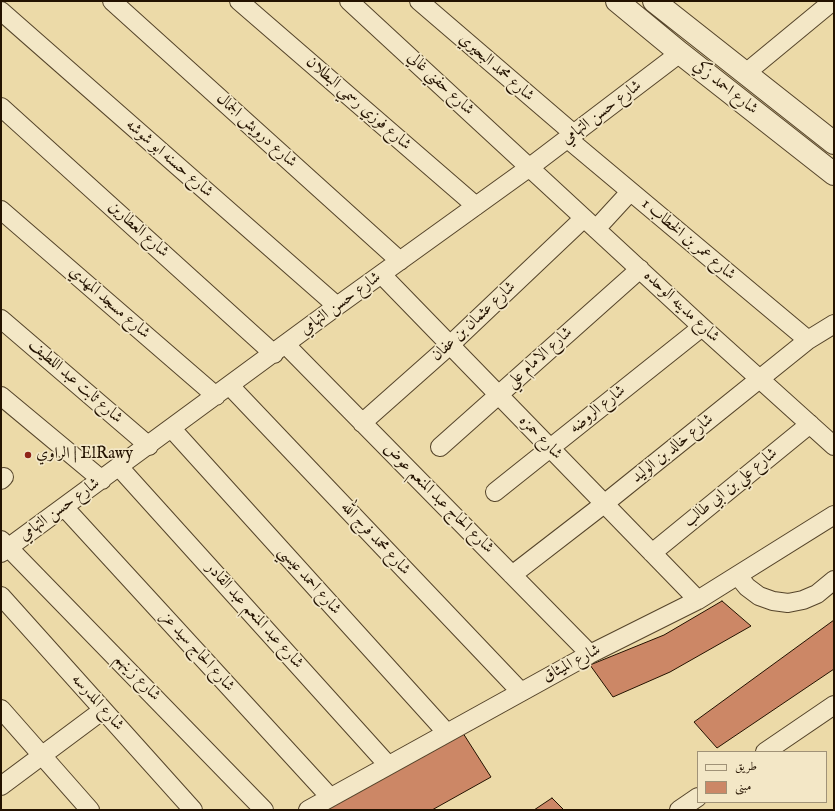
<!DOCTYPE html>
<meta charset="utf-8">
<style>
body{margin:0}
#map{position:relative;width:835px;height:811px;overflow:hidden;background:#ecdaa8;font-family:"IM FELL English",Amiri,serif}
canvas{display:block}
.frame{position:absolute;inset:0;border:2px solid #231200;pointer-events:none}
.legend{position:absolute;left:697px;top:751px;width:130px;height:52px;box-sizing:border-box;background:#f3e7c6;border:1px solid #a09277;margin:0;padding:5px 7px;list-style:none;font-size:12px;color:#231200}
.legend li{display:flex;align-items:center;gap:8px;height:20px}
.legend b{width:20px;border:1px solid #a09277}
</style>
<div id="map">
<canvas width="835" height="811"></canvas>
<div class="frame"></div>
<ul class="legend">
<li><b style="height:5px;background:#f3e7c6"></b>طريق</li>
<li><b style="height:11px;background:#cc8766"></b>مبنى</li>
</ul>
</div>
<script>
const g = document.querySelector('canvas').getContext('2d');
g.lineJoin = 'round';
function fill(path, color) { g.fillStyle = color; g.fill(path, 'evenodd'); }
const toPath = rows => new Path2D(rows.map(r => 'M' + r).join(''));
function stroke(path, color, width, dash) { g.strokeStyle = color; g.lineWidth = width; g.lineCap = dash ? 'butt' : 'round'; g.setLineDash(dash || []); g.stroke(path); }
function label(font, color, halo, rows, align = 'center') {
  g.font = font + ' "IM FELL English",Amiri,serif'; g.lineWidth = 3.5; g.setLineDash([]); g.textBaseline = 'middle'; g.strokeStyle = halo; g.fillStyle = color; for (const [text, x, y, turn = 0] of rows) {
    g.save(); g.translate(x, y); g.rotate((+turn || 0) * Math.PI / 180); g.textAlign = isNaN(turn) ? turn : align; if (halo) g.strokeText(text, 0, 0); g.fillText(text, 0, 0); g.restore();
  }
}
const building = toPath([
 [722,601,751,626,670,672,613,697,590,665,664,635,722,601],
 [834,620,834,669,717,748,694,722,834,620],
 [461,730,491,777,432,810,320,810,461,730],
 [552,798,564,810,534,810,552,798]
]);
fill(building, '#cc8766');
stroke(building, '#231200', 1);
const minor = toPath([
 [112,1,400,261],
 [239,1,476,206],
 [349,1,702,327,834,446],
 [419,1,574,134],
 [1,11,337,306],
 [747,72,833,1],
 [1,107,274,354],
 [568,139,808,340],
 [1,210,216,396],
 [596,229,630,192],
 [382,275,698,600],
 [1,319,149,446],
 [286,345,590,654],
 [230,386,521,692],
 [1,396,102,480],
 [362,423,450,345,584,218],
 [172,429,447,733],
 [440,447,640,269],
 [119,467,388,765],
 [1,480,4,477],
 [495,492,702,327],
 [64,507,330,797],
 [1,540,264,810],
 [1,553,337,306,530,167,680,53],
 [652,553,810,424],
 [512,575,604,504,808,340,834,324],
 [738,576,747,587,759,596,773,601,788,603,803,600,817,594,834,580],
 [1,596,193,810],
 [1,709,90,810],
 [765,752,834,705],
 [1,786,103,710],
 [308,810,590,654,698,600,834,515],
 [679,810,698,797]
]);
const tertiary = toPath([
 [617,1,680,53,834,174],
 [654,1,834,143]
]);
stroke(minor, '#55442a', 20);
stroke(tertiary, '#55442a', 24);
stroke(minor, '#f3e7c6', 18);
stroke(tertiary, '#f3e7c6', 22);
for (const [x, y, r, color] of [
 [28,455,4,"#8f2418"]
]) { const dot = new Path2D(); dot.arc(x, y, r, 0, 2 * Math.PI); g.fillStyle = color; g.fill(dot); stroke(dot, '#f3e7c6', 1.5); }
label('16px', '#231200', '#f3e7c6', [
 ["شارع محمد البحيري",496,68,41],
 ["شارع حفني غالي",440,84,43],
 ["شارع احمد زكي",725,88,38],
 ["شارع فوزي رسمي البطلان",358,104,41],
 ["شارع حسن التهامي",602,113,-37],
 ["شارع درويش الجمال",256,131,42],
 ["شارع حسنه ابو شوشه",169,159,41],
 ["شارع العطارين",138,230,42],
 ["شارع عمر بن الخطاب 1",688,240,40],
 ["شارع مسجد المهدي",109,303,41],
 ["شارع حسن التهامي",341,304,-36],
 ["شارع مدينه الوحده",681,307,43],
 ["شارع عثمان بن عفان",474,322,-43],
 ["شارع الامام علي",540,358,-42],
 ["شارع ثابت عبد اللطيف",75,382,41],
 ["شارع الروضه",598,410,-39],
 ["شارع حمزه",540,438,46],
 ["شارع خالد بن الوليد",673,449,-39],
 ["شارع علي بن ابي طالب",731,488,-39],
 ["شارع الحاج عبد المنعم عوض",438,499,45],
 ["شارع حسن التهامي",60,510,-36],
 ["شارع محمد فرج الله",375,539,47],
 ["شارع احمد عيسي",309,581,48],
 ["شارع عبد المنعم عبد القادر",254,616,48],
 ["شارع الحاج سيد عز",197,652,48],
 ["شارع الميثاق",572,664,-28],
 ["شارع زينهم",137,678,46],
 ["شارع المدرسه",97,703,48]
]);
label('16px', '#231200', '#f3e7c6', [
 ["الراوي | ElRawy",36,455]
], 'left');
</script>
